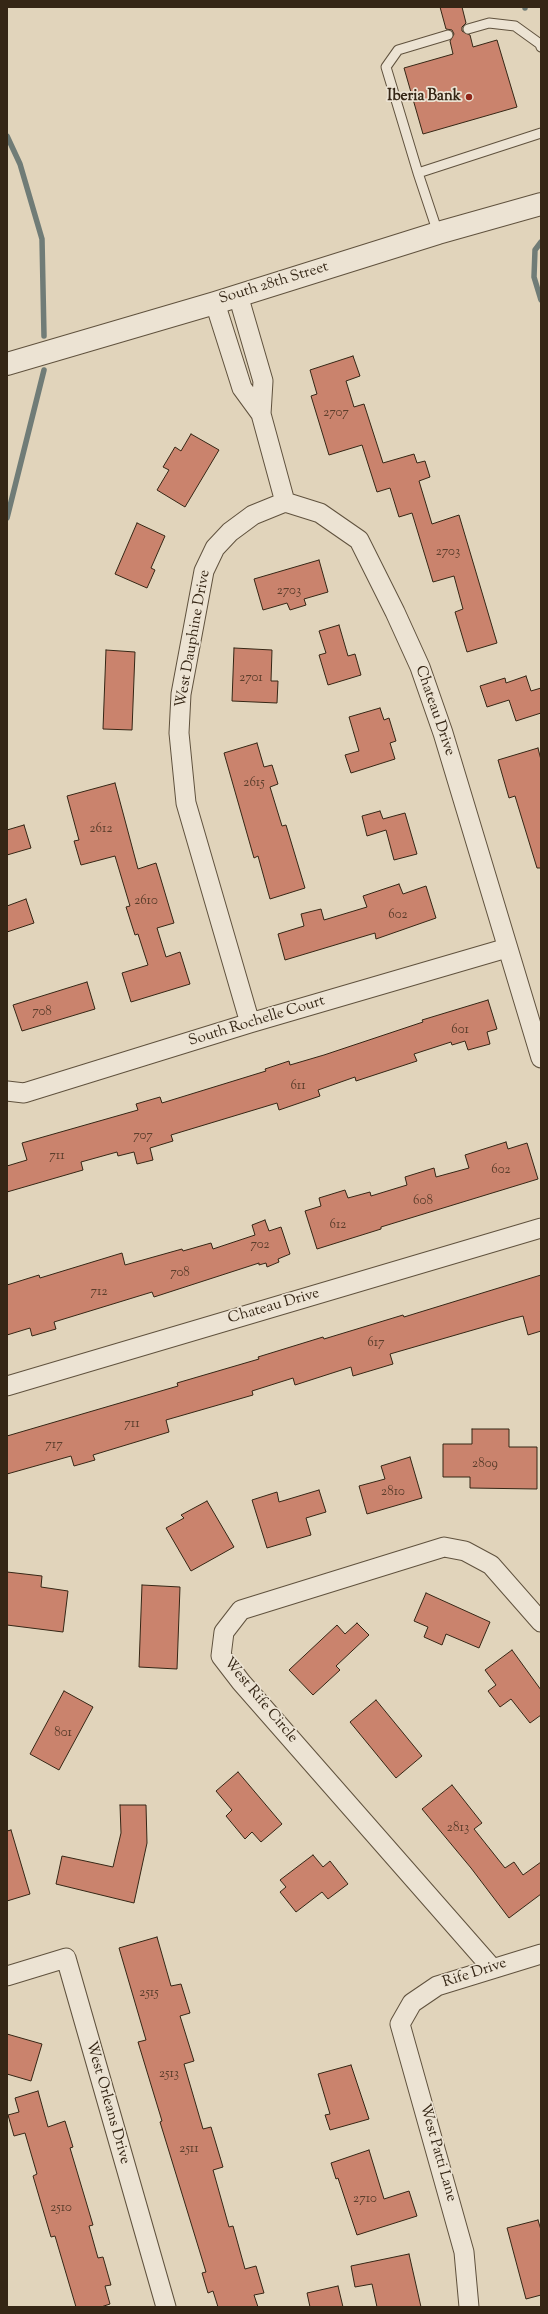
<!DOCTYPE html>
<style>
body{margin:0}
#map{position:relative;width:548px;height:2314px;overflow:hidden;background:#e1d4bb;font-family:"Sorts Mill Goudy",serif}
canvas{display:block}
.frame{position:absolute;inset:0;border:8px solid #352615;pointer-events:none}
</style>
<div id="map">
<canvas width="548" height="2314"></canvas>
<div class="frame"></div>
</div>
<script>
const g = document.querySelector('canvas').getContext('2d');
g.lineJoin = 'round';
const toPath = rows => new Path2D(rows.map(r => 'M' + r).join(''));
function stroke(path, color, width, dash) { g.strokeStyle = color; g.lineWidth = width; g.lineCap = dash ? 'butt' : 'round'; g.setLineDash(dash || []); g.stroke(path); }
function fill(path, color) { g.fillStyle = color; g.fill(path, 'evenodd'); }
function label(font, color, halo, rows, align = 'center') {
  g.font = font + ' "Sorts Mill Goudy",serif'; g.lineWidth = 3.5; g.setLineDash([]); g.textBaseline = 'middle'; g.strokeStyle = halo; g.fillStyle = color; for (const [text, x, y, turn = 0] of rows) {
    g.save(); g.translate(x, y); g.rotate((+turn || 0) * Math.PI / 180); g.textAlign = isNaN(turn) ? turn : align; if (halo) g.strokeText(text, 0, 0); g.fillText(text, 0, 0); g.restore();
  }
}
stroke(toPath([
 [525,7,525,8],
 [7,136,20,164,42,239,44,336],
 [541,242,535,250,534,277,541,300],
 [7,518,44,370]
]), '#707c77', 5.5);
const building = toPath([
 [440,7,462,7,466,23,462,27,462,31,470,35,473,47,497,40,517,107,423,134,404,68,453,54,450,41,454,34,452,30,446,29,440,7],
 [353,356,360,376,346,381,354,407,364,404,383,463,414,454,417,463,425,461,430,477,419,481,432,524,459,515,497,643,467,652,455,612,463,609,454,576,433,582,412,513,399,517,390,488,377,492,362,445,329,455,311,396,317,394,310,370,353,356],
 [191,434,219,450,185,507,157,490,169,470,163,467,175,447,181,451,191,434],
 [137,523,165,536,151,568,155,570,147,588,115,574,137,523],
 [319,560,328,592,304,599,306,605,290,610,287,603,263,610,254,579,319,560],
 [339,625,348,656,355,654,361,675,328,685,319,655,326,653,319,631,339,625],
 [234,648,272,650,271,681,278,681,277,703,232,701,234,648],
 [106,650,135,652,132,730,103,729,106,650],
 [526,676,531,691,541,688,541,713,516,721,509,700,487,707,480,686,505,678,506,683,526,676],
 [380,708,384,720,389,718,396,741,390,743,395,759,351,773,345,755,359,751,349,717,380,708],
 [257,743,264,767,272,765,278,784,270,787,282,826,286,825,305,888,270,899,258,856,254,858,224,753,257,743],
 [538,748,541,760,541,868,537,868,515,796,509,798,498,760,538,748],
 [115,783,138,869,156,863,174,923,157,928,166,957,180,952,190,984,131,1002,122,973,148,965,138,934,135,935,126,907,130,906,115,856,81,865,74,841,79,840,67,796,115,783],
 [380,811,383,819,405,813,417,854,394,860,386,830,367,836,362,816,380,811],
 [24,825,31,848,7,855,7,830,24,825],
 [399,884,403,894,426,886,436,918,376,939,375,933,285,960,278,934,304,926,301,914,321,909,324,920,367,907,363,896,399,884],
 [26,899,34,923,7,932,7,906,26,899],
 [87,982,95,1009,22,1031,13,1005,87,982],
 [488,1000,497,1029,487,1032,490,1044,468,1050,465,1041,452,1045,451,1042,414,1054,417,1061,356,1081,355,1077,318,1090,320,1096,279,1110,277,1103,171,1135,173,1141,150,1148,153,1160,137,1164,134,1152,118,1156,117,1152,81,1162,83,1170,7,1192,7,1166,27,1160,22,1143,138,1110,136,1104,160,1097,162,1103,266,1071,265,1069,289,1061,290,1065,324,1055,423,1022,422,1020,488,1000],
 [506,1142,508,1149,527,1143,538,1179,381,1227,381,1229,317,1249,305,1211,321,1206,319,1198,345,1190,348,1198,370,1192,371,1196,407,1185,405,1177,434,1168,436,1177,469,1168,465,1155,506,1142],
 [265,1220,269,1231,281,1227,290,1254,278,1259,279,1262,267,1267,266,1263,259,1265,259,1263,154,1297,152,1292,54,1322,56,1329,32,1336,30,1328,7,1335,7,1285,39,1275,40,1278,122,1253,125,1265,182,1249,183,1251,211,1243,213,1249,255,1235,252,1225,265,1220],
 [541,1275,541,1331,528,1335,523,1316,511,1319,390,1354,393,1364,353,1376,351,1367,295,1385,293,1378,252,1391,253,1395,166,1420,169,1432,93,1455,95,1460,74,1466,71,1456,7,1474,7,1436,178,1386,177,1383,259,1359,258,1357,323,1337,324,1339,403,1315,404,1317,541,1275],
 [472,1429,509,1429,509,1447,537,1447,537,1489,470,1488,470,1477,443,1477,443,1444,472,1444,472,1429],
 [410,1457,422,1498,367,1514,359,1486,385,1479,381,1466,410,1457],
 [319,1490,326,1512,306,1518,311,1535,267,1548,252,1500,277,1492,279,1502,319,1490],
 [207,1501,234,1547,191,1571,166,1528,184,1518,181,1515,207,1501],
 [7,1572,42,1576,41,1587,68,1591,63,1632,7,1625,7,1572],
 [142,1585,180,1587,177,1669,139,1667,142,1585],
 [426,1593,490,1622,479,1648,446,1634,442,1645,424,1637,428,1627,414,1621,426,1593],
 [357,1623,369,1635,336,1666,340,1670,313,1695,289,1670,337,1625,345,1634,357,1623],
 [512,1650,541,1690,541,1715,530,1723,511,1699,500,1707,488,1691,496,1685,485,1670,512,1650],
 [64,1691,93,1707,59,1770,30,1754,64,1691],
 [376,1700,422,1756,396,1778,350,1722,376,1700],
 [238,1772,282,1824,261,1842,252,1832,245,1839,226,1816,232,1810,216,1791,238,1772],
 [452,1785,482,1823,474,1829,505,1868,514,1862,523,1875,541,1862,541,1894,509,1918,471,1868,422,1809,452,1785],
 [120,1805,146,1805,147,1843,134,1903,56,1884,62,1856,113,1867,121,1833,120,1805],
 [11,1830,30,1894,7,1901,7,1831,11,1830],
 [313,1855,323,1867,330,1861,348,1884,328,1899,322,1892,296,1912,280,1892,286,1887,280,1880,313,1855],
 [157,1937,171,1986,181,1984,190,2013,180,2016,194,2061,184,2064,203,2129,211,2127,223,2167,213,2170,229,2227,233,2226,245,2269,256,2266,264,2293,254,2295,258,2307,218,2307,213,2291,208,2293,202,2273,206,2272,160,2122,162,2121,138,2042,146,2040,119,1948,157,1937],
 [7,2034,42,2044,31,2081,7,2074,7,2034],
 [351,2065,369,2119,330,2130,325,2115,330,2114,318,2074,351,2065],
 [38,2091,48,2127,65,2121,73,2147,70,2148,93,2225,89,2226,98,2258,103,2257,111,2285,105,2286,110,2304,101,2307,76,2307,55,2236,51,2237,33,2176,37,2174,25,2133,14,2136,8,2115,19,2112,15,2098,38,2091],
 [369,2150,384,2199,409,2191,417,2216,357,2235,338,2178,336,2179,331,2163,369,2150],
 [538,2220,541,2230,541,2295,526,2299,507,2228,538,2220],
 [409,2254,421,2307,377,2307,372,2284,355,2287,351,2266,409,2254],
 [338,2286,343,2307,310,2307,307,2293,338,2286]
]);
fill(building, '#ca836d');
stroke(building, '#352615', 1);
const service = toPath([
 [468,29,489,23,515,26,540,44,541,47],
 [418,173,386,67,398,50,448,35],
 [438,233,418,173,541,133]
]);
const minor = toPath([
 [238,295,263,381,261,414,285,502,320,513,359,540,395,612,420,667,443,733,541,1058],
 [215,303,242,388,261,414],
 [250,1023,186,803,179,733,181,694,204,571,215,548,230,532,253,515,285,502],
 [7,1091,24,1093,250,1023,507,948],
 [7,1386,541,1228],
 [492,1968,241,1682,221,1656,224,1632,241,1610,444,1547,465,1551,491,1565,541,1622],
 [7,1976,66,1958,166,2307],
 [469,2307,464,2252,400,2024,412,2003,437,1986,541,1954]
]);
const tertiary = toPath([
 [7,364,215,303,438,233,541,204]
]);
stroke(service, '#60523e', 11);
stroke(minor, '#60523e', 21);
stroke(tertiary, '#60523e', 24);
stroke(service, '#ece3d3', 9);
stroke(minor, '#ece3d3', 19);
stroke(tertiary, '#ece3d3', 22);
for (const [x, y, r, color] of [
 [469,97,4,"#8f2418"]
]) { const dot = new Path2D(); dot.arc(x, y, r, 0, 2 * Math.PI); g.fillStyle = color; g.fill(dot); stroke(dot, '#ece3d3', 1.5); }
label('13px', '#5a3d2b', null, [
 ["2707",336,414],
 ["2703",448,553],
 ["2703",289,592],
 ["2701",251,679],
 ["2615",254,784],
 ["2612",101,830],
 ["2610",146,902],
 ["602",398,916],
 ["708",42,1013],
 ["601",460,1031],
 ["611",298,1087],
 ["707",143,1137],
 ["711",57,1157],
 ["602",501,1171],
 ["608",423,1202],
 ["612",338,1226],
 ["702",260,1246],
 ["708",180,1274],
 ["712",99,1293],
 ["617",376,1344],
 ["711",132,1425],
 ["717",54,1446],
 ["2809",485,1465],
 ["2810",393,1493],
 ["801",63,1734],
 ["2813",458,1829],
 ["2515",149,1994],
 ["2513",169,2075],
 ["2511",189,2150],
 ["2710",365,2200],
 ["2510",61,2209]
]);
label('bold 15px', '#352615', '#ece3d3', [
 ["Iberia Bank",461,97]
], 'right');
label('15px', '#352615', '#ece3d3', [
 ["South 28th Street",274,284,-17],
 ["West Dauphine Drive",194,639,-80],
 ["Chateau Drive",434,711,71],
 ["South Rochelle Court",257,1022,-17],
 ["Chateau Drive",274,1307,-16],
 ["West Rife Circle",260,1701,50],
 ["Rife Drive",475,1974,-18],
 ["West Orleans Drive",107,2103,74],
 ["West Patti Lane",437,2153,74]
]);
</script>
